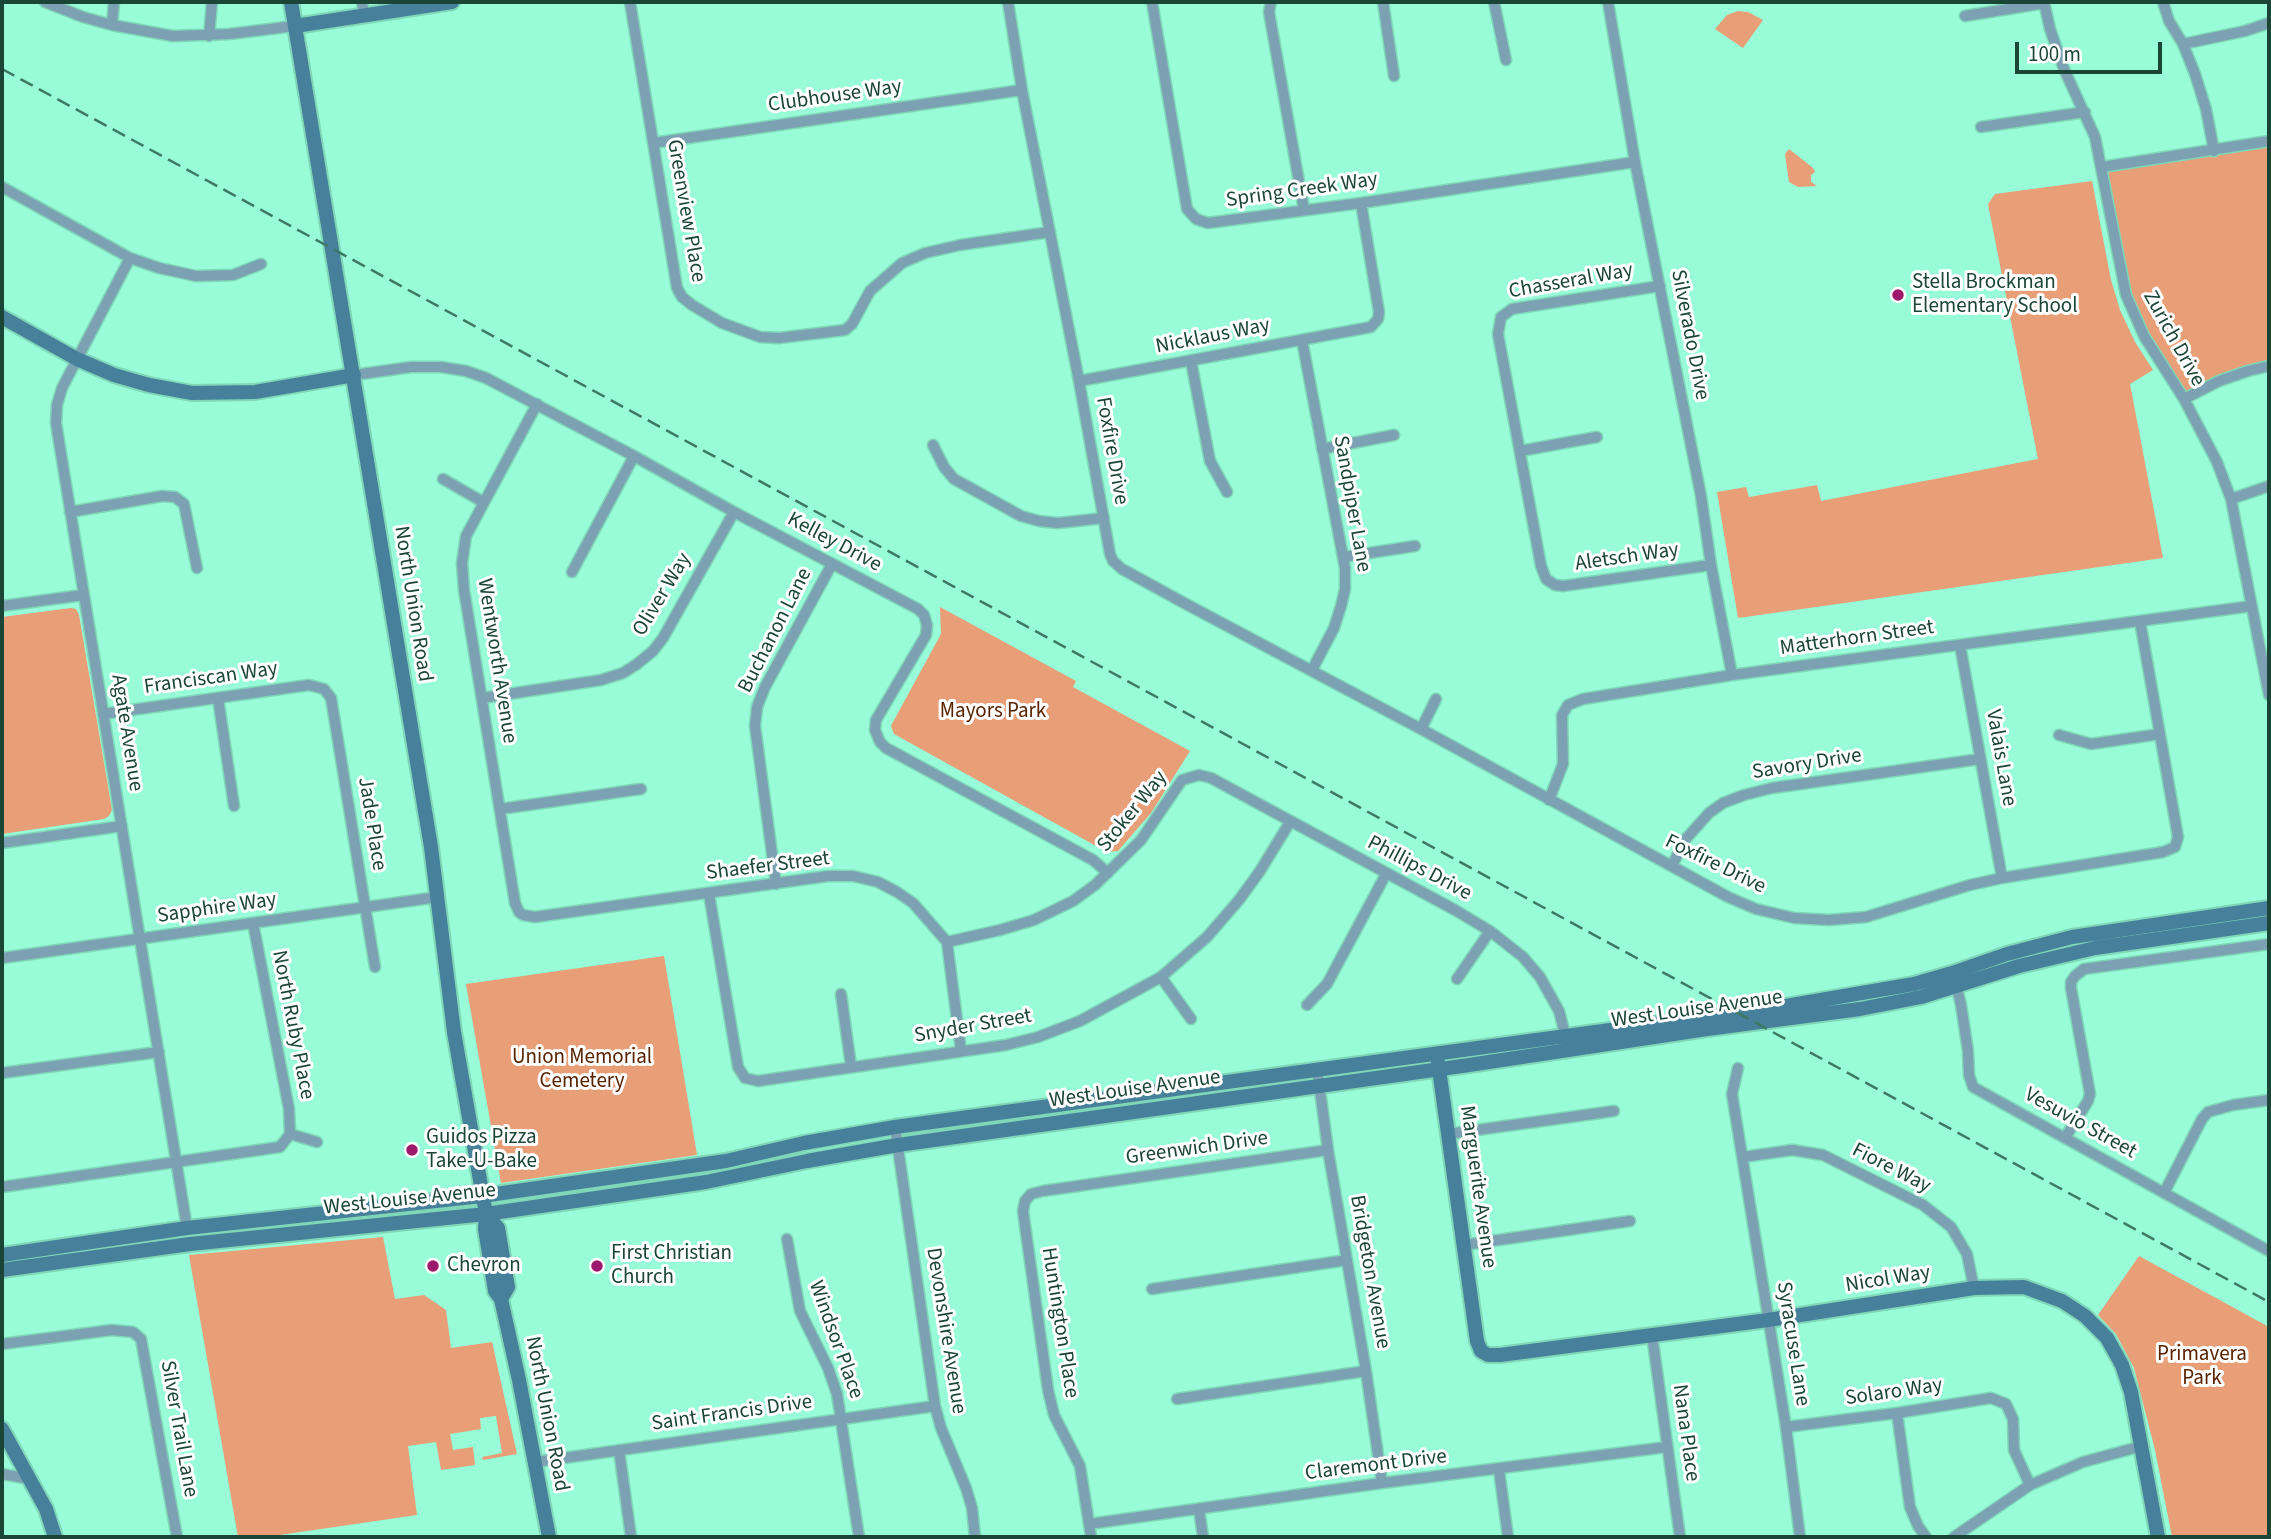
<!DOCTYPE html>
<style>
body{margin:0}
#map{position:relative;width:2271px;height:1539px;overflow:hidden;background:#98fcd8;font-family:"Source Sans 3",sans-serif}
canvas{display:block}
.frame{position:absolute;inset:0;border:4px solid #1a4537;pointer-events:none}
.scale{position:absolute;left:2015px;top:42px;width:147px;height:32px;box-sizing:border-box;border:4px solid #1a4537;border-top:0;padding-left:9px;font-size:21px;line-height:24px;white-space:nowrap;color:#1a4537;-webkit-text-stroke:5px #fff;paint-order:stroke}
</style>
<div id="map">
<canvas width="2271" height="1539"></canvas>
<div class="frame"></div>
<div class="scale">100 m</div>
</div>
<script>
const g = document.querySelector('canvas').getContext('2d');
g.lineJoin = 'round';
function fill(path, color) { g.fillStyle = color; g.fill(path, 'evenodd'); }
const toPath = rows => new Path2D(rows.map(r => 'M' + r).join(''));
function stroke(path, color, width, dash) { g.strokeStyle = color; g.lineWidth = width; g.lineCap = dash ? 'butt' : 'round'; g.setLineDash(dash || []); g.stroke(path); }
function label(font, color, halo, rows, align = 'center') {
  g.font = font + ' "Source Sans 3",sans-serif'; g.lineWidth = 6; g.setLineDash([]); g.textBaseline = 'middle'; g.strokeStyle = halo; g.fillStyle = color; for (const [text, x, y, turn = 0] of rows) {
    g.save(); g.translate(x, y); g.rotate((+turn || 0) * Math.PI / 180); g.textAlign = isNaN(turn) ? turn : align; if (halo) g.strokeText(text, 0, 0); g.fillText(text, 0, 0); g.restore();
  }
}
fill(toPath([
 [1738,11,1748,12,1763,20,1743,48,1715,29,1727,15],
 [2269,141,2269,366,2184,399,2126,295,2102,167],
 [1789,149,1813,168,1815,172,1811,175,1811,182,1817,186,1798,187,1789,182,1785,154],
 [2092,181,2111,280,2120,310,2135,342,2153,370,2130,384,2163,558,1738,618,1717,492,1746,487,1749,497,1817,485,1821,501,2038,459,1988,204,1995,194],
 [940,607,1076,681,1073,687,1190,751,1151,813,1118,851,1107,852,894,734,891,726,893,722,941,634],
 [71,608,76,609,79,615,112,810,109,816,104,819,2,834,2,617],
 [664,956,697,1155,501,1183,466,984],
 [383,1237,395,1299,424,1295,446,1310,451,1348,492,1342,517,1454,483,1460,482,1457,502,1453,496,1416,480,1418,481,1429,450,1434,453,1450,473,1447,475,1465,441,1470,436,1442,408,1446,417,1515,266,1537,238,1537,189,1255],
 [2139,1256,2269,1327,2269,1537,2172,1537,2155,1450,2134,1368,2116,1334,2098,1315]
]), '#e89e76');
const street = toPath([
 [45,2,83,17,112,25,173,36,229,34,295,26],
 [362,2,364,15],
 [630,2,677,288,682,297,692,305,722,323,760,337,779,338,845,330,852,324,870,291,902,263,925,253,960,245,1050,232],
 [1008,2,1022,90,1079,381,1110,554,1113,561,1122,569,1186,604,1421,729,1728,897,1756,909,1794,918,1829,920,1866,917,1970,885,2002,878,2163,852,2175,847,2178,837,2140,621],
 [1152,2,1187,209,1196,219,1208,223,1361,203,1635,162],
 [1271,2,1269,12,1304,210],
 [1383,2,1394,76],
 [1494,2,1506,60],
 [1608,2,1635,162,1701,496,1711,565,1732,675],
 [2044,2,2050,29,2064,69,2095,137,2126,295,2144,336,2184,399,2217,462,2231,499,2269,695],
 [2163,2,2169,21,2183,44,2195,74,2206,109,2214,151],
 [1965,16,2045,3],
 [112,25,114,2],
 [209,36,212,2],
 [2183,44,2245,31,2269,23],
 [1981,127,2085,112],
 [653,143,1022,90],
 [2102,167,2269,141],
 [2,187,130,258,159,268,196,276,233,275,261,264],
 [130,258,62,388,57,405,56,423,187,1228],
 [1660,286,1512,309,1501,317,1498,334,1541,566,1546,579,1555,585,1563,586,1711,565],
 [1302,340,1345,568,1345,589,1341,606,1334,628,1312,670],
 [1191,361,1210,461,1227,492],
 [354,375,411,367,441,367,466,371,486,378,634,456,734,512,918,609,924,615,927,625,926,635,876,720,875,730,880,742,886,748,1093,860,1108,873],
 [1079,381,1371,327,1378,319,1379,312,1361,203],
 [2184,399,2219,381,2248,371,2269,366],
 [537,404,466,536,462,563,464,590,515,903,519,912,523,915,535,917,828,876,853,876,878,882,897,892,913,903,947,942,961,1051],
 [933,445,944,467,954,479,1021,516,1039,521,1058,523,1104,518],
 [1322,449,1394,435],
 [1520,451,1597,437],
 [443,479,483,502],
 [2231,499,2269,486],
 [70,512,162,496,175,497,184,504,197,568],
 [1343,557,1415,546],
 [572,572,634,456],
 [2,606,83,595],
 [1960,645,2002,878],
 [218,698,234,806],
 [482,698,601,680,623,673,637,664,653,651,663,638,734,512],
 [103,714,309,685,324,689,331,698,375,967],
 [1421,729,1436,699],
 [2059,735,2091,744,2160,734],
 [1549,800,1563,764,1562,715,1568,705,1583,699,1732,675,2252,606],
 [500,809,641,789],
 [2,843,122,826],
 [1672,866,1684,841,1709,813,1723,803,1744,795,1772,788,1980,759],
 [776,884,755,726,757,707,765,687,832,564],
 [709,894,738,1067,745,1078,758,1081,1006,1045,1038,1037,1080,1021,1161,977,1207,937,1239,900,1260,871,1290,822],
 [253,923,289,1109,290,1134],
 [947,942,1000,930,1034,920,1073,901,1095,885,1141,840,1182,780,1199,775,1211,778,1455,910,1490,931,1523,957,1540,977,1559,1011,1567,1042],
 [2,958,438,897],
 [1161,977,1191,1019],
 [1457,979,1490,931],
 [1955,980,1961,1005,1968,1051,1969,1075,1973,1087,2269,1251],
 [841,994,851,1066],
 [1307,1005,1327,984,1386,874],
 [1317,1068,1328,1150,1366,1371,1382,1483],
 [1738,1068,1732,1094,1786,1427,1800,1537],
 [2,1073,159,1052],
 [895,1127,935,1406,941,1428,966,1488,972,1508,975,1537],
 [290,1134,317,1142],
 [1448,1134,1614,1111],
 [2065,1138,2088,1101,2090,1094,2071,988,2071,982,2075,976,2084,969,2269,944],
 [1743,1157,1792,1150,1823,1155,1923,1205,1951,1227,1967,1254,1974,1288],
 [2,1187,280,1147,290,1134],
 [2164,1193,2202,1119,2208,1112,2233,1105,2269,1100],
 [787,1239,800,1311,828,1368,837,1394,859,1537],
 [1464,1245,1630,1221],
 [1152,1289,1347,1260],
 [1652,1335,1680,1537],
 [2,1344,112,1330,133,1332,141,1339,177,1537],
 [1177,1399,1366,1371],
 [1897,1413,1910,1507,1918,1526,1926,1537],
 [1786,1427,1897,1413,1991,1398,2006,1404,2013,1419,2014,1450,2030,1485],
 [619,1450,631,1537],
 [535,1462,935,1406],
 [1499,1470,1508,1537],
 [2,1474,30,1479],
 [1199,1509,1203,1537],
 [1089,1524,1382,1483,1667,1447],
 [1091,1537,1080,1466,1054,1415,1048,1390,1023,1211,1025,1201,1031,1194,1043,1191,1328,1150],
 [1954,1537,2030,1485,2083,1462,2142,1446]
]);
const secondary = toPath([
 [291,2,431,847,454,1032,486,1214,485,1229,495,1291,501,1299,519,1380,549,1537],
 [295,26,452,2],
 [2,317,77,359,114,375,149,385,192,393,255,392,354,375],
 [1438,1062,1477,1341,1481,1351,1488,1355,1500,1355,1768,1320,1974,1288,2024,1287,2062,1301,2085,1316,2107,1338,2122,1365,2131,1392,2158,1537],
 [486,1214,498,1228,508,1287,501,1299],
 [2,1255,187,1228,482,1196,726,1161,804,1143,895,1127,1780,1007,1914,984,1952,973,2007,954,2072,937,2269,908],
 [2,1270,190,1244,486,1214,706,1182,807,1161,898,1145,1469,1065,1707,1029,1860,1009,1921,997,2019,966,2095,948,2269,923],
 [2,1429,46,1509,55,1537]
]);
stroke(street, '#7fd7b8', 13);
stroke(secondary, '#7fd7b8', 18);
stroke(street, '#7ca1b3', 10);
stroke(secondary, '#46809a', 14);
stroke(toPath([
 [2,69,2269,1302]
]), '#3e7965', 2.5, [14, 7]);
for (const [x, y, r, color] of [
 [1898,295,7,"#9d196b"],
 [412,1150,7,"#9d196b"],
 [433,1266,7,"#9d196b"],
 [597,1266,7,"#9d196b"]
]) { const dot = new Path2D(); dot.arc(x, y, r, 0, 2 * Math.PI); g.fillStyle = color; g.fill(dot); stroke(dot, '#fff', 2.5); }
label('21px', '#1a4537', '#fff', [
 ["Clubhouse Way",835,97,-8],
 ["Spring Creek Way",1302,191,-8],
 ["Greenview Place",685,211,80],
 ["Chasseral Way",1571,282,-10],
 ["Silverado Drive",1689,335,79],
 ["Nicklaus Way",1213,337,-11],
 ["Zurich Drive",2173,339,61],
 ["Foxfire Drive",1111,451,80],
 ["Sandpiper Lane",1351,504,80],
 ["Kelley Drive",834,543,28],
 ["Aletsch Way",1627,558,-8],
 ["Oliver Way",663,595,-59],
 ["North Union Road",412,604,81],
 ["Buchanon Lane",776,631,-63],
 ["Matterhorn Street",1857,639,-8],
 ["Wentworth Avenue",496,661,81],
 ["Franciscan Way",211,679,-8],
 ["Agate Avenue",126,733,81],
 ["Valais Lane",2000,758,80],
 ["Savory Drive",1807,765,-9],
 ["Stoker Way",1133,812,-51],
 ["Jade Place",371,824,81],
 ["Foxfire Drive",1715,865,26],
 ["Shaefer Street",768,867,-7],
 ["Phillips Drive",1419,869,28],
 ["Sapphire Way",217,909,-8],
 ["West Louise Avenue",1697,1010,-8],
 ["North Ruby Place",292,1025,79],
 ["Snyder Street",973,1027,-10],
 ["West Louise Avenue",1135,1090,-8],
 ["Vesuvio Street",2080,1124,29],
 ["Greenwich Drive",1197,1149,-8],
 ["Fiore Way",1891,1169,27],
 ["Marguerite Avenue",1477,1187,82],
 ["West Louise Avenue",410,1200,-6],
 ["Bridgeton Avenue",1369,1272,80],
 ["Nicol Way",1888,1280,-9],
 ["Huntington Place",1059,1323,81],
 ["Devonshire Avenue",945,1331,81],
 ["Windsor Place",835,1340,70],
 ["Syracuse Lane",1792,1344,81],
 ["Solaro Way",1894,1393,-8],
 ["North Union Road",546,1414,79],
 ["Saint Francis Drive",732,1414,-8],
 ["Silver Trail Lane",178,1429,80],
 ["Nana Place",1685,1433,82],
 ["Claremont Drive",1376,1466,-7]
]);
label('21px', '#1a4537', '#fff', [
 ["Stella Brockman",1912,283],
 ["Elementary School",1912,307],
 ["Guidos Pizza",426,1138],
 ["Take-U-Bake",426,1162],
 ["First Christian",611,1254],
 ["Church",611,1278],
 ["Chevron",447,1266]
], 'left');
label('21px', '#592300', '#fff', [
 ["Mayors Park",993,712],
 ["Union Memorial",582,1058],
 ["Cemetery",582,1082],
 ["Primavera",2202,1355],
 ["Park",2202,1379]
]);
</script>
